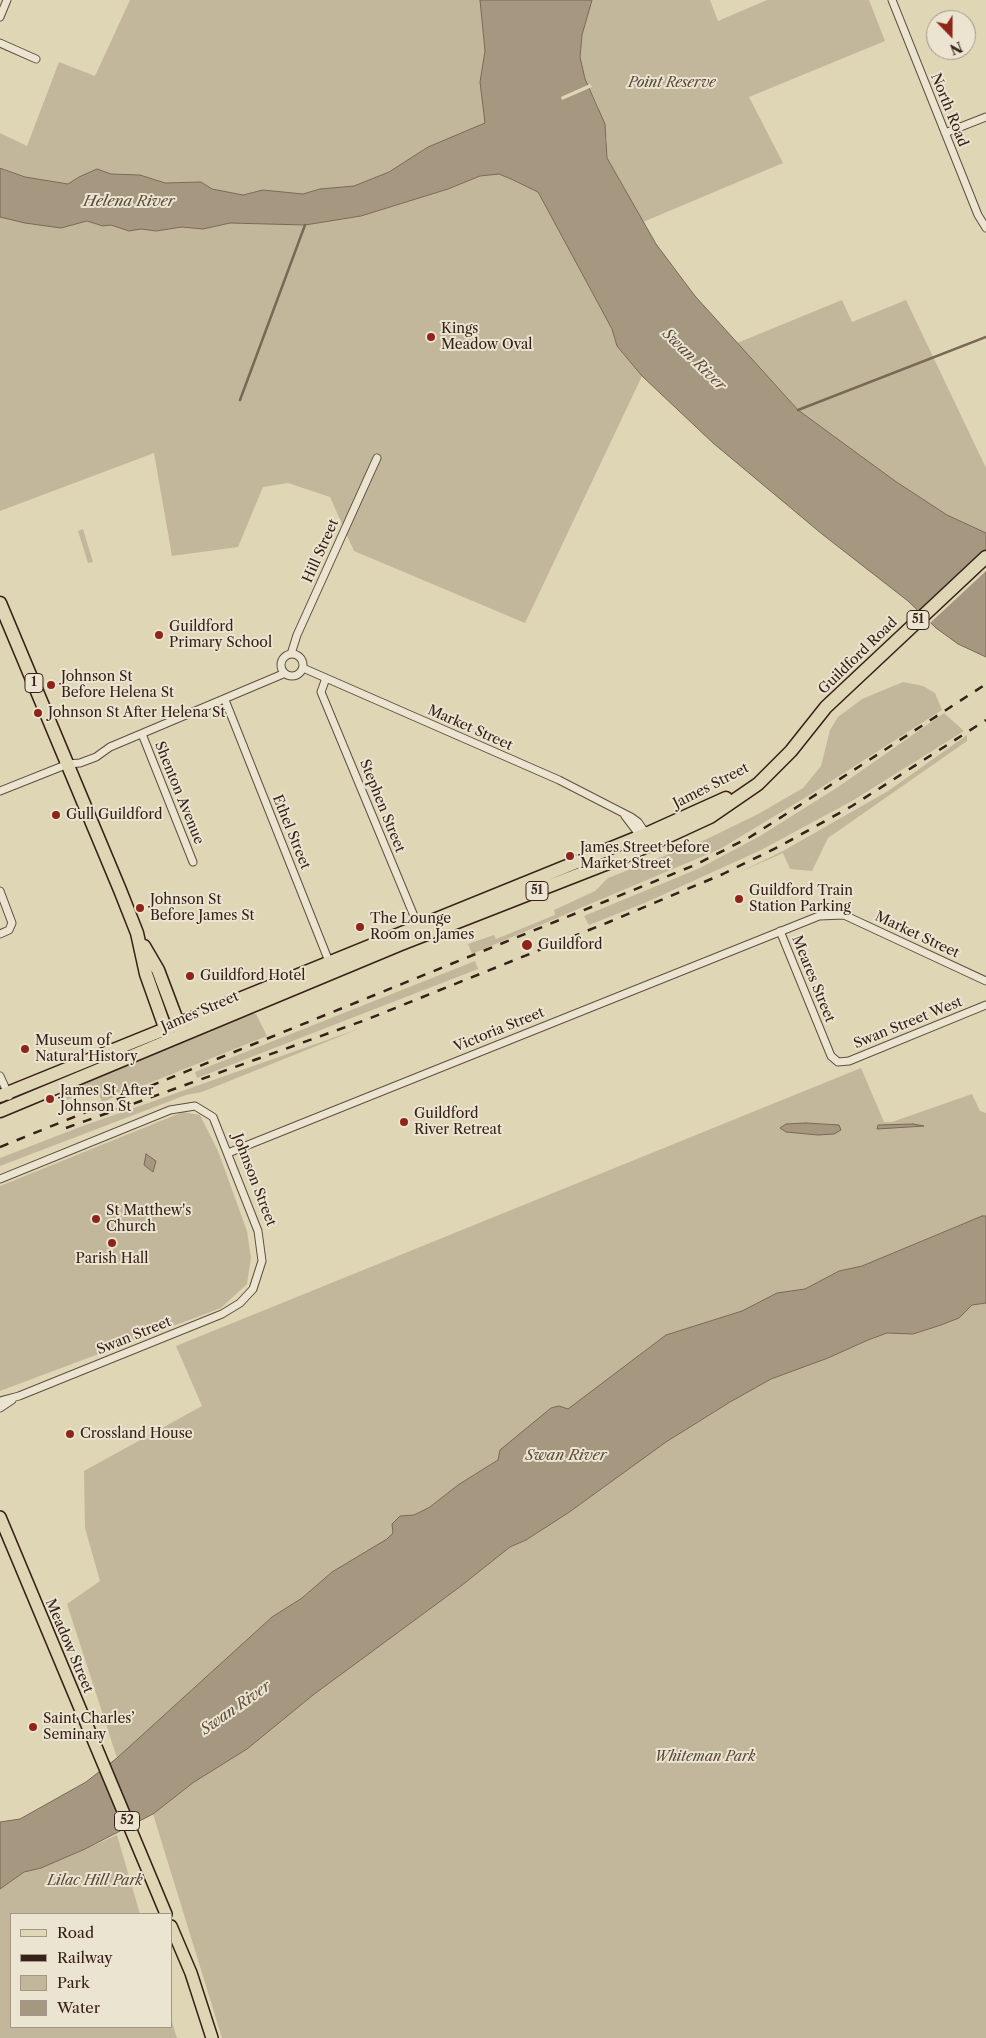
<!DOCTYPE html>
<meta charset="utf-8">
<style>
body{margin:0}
#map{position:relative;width:986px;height:2038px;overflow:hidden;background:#dfd6b6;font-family:"Libre Caslon Text",serif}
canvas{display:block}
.legend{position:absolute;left:10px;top:1913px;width:162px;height:115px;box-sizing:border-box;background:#eae4d0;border:1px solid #a29686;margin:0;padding:6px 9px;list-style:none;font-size:15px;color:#362017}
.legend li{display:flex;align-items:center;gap:10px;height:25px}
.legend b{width:25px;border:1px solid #a29686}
.north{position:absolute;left:926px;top:10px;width:50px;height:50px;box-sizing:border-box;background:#eae4d0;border:1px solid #a29686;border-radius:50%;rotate:158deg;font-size:14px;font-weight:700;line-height:20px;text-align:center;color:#362017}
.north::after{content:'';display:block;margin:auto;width:18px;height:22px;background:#8f2418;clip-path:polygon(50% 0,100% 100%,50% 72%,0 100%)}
</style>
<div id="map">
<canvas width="986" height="2038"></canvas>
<ul class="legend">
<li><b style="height:6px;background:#dfd6b6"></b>Road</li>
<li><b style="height:6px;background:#362017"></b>Railway</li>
<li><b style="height:14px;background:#c2b79b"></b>Park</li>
<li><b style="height:14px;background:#a69880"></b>Water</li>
</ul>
<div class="north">N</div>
</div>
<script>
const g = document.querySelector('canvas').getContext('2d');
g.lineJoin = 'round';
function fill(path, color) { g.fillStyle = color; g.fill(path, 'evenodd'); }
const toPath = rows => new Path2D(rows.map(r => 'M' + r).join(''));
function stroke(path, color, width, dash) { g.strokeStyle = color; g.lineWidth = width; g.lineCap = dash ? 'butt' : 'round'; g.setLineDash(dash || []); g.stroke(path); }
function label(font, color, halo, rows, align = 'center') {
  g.font = font + ' "Libre Caslon Text",serif'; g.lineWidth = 4; g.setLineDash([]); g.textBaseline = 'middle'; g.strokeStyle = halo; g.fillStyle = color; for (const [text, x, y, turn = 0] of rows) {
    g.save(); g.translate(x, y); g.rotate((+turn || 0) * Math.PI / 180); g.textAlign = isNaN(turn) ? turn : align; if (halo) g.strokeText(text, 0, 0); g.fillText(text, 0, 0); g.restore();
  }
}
fill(toPath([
 [130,0,480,0,485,51,480,82,486,123,428,147,389,172,354,186,321,189,303,194,263,190,243,195,212,189,201,182,165,183,140,175,111,174,97,169,79,177,68,184,25,177,0,167,0,133,27,146,59,62,95,76],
 [592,0,710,0,718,21,767,0,869,0,885,41,749,97,783,163,643,222,607,158,607,140,598,106,585,80,580,57,582,35],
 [499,174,538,192,612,329,617,346,642,376,525,623,354,551,330,497,288,483,263,487,238,547,172,556,154,453,0,511,0,217,61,228,87,221,103,226,111,225,129,231,141,229,156,231,182,227,203,229,230,223,305,225,361,216,448,189,480,176],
 [842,300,852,322,906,300,986,468,986,533,947,515,895,481,798,410,737,343],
 [83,529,93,562,88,563,78,531],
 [903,682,923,686,935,693,942,710,808,796,720,849,472,954,468,944,494,935,496,939,555,915,554,910,595,891,608,878,707,839,760,813,803,788,821,766,830,730,838,717,862,699],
 [944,713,964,731,852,801,761,850,647,902,589,925,584,916,700,868,760,836,838,787],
 [967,735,967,741,828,838,812,871,790,869,783,853,738,873,783,851,888,791],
 [475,961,478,969,197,1078,195,1072],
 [250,1014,256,1014,267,1036,102,1102,96,1088,67,1100,64,1092,87,1080],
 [361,1028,202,1092,186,1095,0,1166,0,1158,80,1127],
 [861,1068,884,1122,892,1122,972,1094,980,1111,986,1113,986,1216,959,1225,862,1266,839,1271,805,1289,777,1293,742,1311,666,1335,568,1410,559,1406,498,1460,458,1485,430,1507,414,1515,400,1516,393,1533,387,1539,332,1572,302,1598,272,1617,117,1758,67,1604,100,1581,85,1528,84,1471,202,1406,176,1346],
 [183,1112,200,1115,218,1151,247,1231,251,1258,247,1284,221,1308,0,1391,0,1186],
 [983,1302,986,1303,986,2038,222,2038,153,1814,194,1782,247,1749,313,1695,461,1586,510,1547,526,1540,568,1513,666,1442,730,1402,771,1379,828,1358,868,1340,887,1333,913,1334,941,1325,959,1318,971,1305],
 [117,1835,140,1914,11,1914,11,2027,171,2027,171,2019,177,2038,0,2038,0,1889,24,1872,41,1868]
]), '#c2b79b');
const water = toPath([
 [480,0,592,0,582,35,580,57,585,79,605,124,607,158,656,244,695,296,798,410,895,481,947,515,986,533,986,657,958,644,936,628,908,601,822,534,713,443,642,376,617,346,612,329,538,192,511,179,499,174,480,176,448,189,361,216,305,225,230,223,203,229,182,227,156,231,141,229,129,231,111,225,103,226,87,221,61,228,25,223,0,217,0,168,25,177,68,184,79,177,97,169,111,174,140,175,165,183,201,182,212,189,243,195,263,190,303,194,320,189,354,186,389,172,428,147,485,123,480,82,485,51,480,0],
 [806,1123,839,1125,841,1130,834,1134,818,1135,786,1132,780,1128,786,1124,806,1123],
 [913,1124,924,1126,877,1129,878,1125,913,1124],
 [146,1154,156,1161,153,1172,144,1165,146,1154],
 [982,1216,986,1216,986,1303,972,1305,959,1318,941,1325,913,1334,887,1333,868,1340,828,1358,771,1379,730,1402,666,1442,568,1513,526,1540,510,1547,461,1586,313,1695,247,1749,194,1782,153,1814,85,1849,41,1868,24,1872,0,1889,0,1822,20,1819,86,1782,117,1758,272,1617,302,1598,332,1572,387,1539,393,1533,392,1524,400,1516,414,1515,430,1507,458,1485,498,1460,500,1450,551,1408,559,1406,568,1409,666,1335,742,1311,777,1293,805,1289,839,1271,862,1266,982,1216]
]);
fill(water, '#a69880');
stroke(water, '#796856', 1);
fill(toPath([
 [590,84,592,87,562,100,561,97],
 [986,550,986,571,929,624,918,614]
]), '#dfd6b6');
stroke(toPath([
 [240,400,305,225],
 [798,410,986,337]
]), '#796856', 2.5);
const street = toPath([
 [892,0,978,215,986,228],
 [0,17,7,0],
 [0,43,36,59],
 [945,133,986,117],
 '281 665a11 11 0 1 1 22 0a11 11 0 1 1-22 0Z',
 [291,654,297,635,377,458],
 [303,668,559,780,631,817,638,822,647,835],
 [326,678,321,692,419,928],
 [225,700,330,964],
 [142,734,193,862],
 [0,791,68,764,80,763,96,757,110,747,283,674],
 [625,816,641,837],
 [0,891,12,923,9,930,0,934],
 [780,931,831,1056,838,1062,849,1061,986,1005],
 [0,1076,9,1096],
 [228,1153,819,916,844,915,986,981],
 [0,1179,170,1110,195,1106,213,1117,258,1231,262,1261,253,1289,240,1303,222,1314,19,1396,0,1401],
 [0,1408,12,1400]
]);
const primary = toPath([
 [0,1517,166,1914],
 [171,1926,191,1973,212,2038]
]);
const highway = toPath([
 [0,603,120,890,137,933,146,974,168,1036],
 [144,946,158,970,181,1031],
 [0,1096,646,834,726,798],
 [0,1111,401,944,621,858,710,817,758,784,791,751,826,707,986,557]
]);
stroke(street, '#604e3f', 9);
stroke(primary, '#362017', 14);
stroke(highway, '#362017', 15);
stroke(street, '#eae4d0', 7);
stroke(primary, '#dfd6b6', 11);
stroke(highway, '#dfd6b6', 12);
stroke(toPath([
 [66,1128,368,1019,609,922,723,874,782,845,852,806,986,720],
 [0,1147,695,865,750,837,783,816,986,684]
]), '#362017', 2.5, [9, 9]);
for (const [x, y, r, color] of [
 [431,337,5,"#8f2418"],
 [159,635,5,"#8f2418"],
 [51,685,5,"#8f2418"],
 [38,713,5,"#8f2418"],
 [56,815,5,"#8f2418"],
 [570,856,5,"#8f2418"],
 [739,899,5,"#8f2418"],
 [140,908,5,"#8f2418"],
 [360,927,5,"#8f2418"],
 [527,945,6,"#8f2418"],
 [190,976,5,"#8f2418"],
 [25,1049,5,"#8f2418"],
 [50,1099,5,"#8f2418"],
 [404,1122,5,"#8f2418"],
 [96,1219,5,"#8f2418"],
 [112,1243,5,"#8f2418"],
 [70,1434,5,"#8f2418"],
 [33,1727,5,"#8f2418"]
]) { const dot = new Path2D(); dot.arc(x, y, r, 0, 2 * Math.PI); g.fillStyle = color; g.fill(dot); stroke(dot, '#eae4d0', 2); }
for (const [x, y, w] of [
 [918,620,22],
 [34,683,18],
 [537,891,22],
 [127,1821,25]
]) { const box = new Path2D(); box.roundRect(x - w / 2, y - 9.5, w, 19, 4); g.fillStyle = '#eae4d0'; g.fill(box); stroke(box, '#362017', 1); }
label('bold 12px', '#362017', null, [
 ["51",918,620],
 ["1",34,683],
 ["51",537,891],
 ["52",127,1821]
]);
label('italic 14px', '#594638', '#eae4d0', [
 ["Point Reserve",672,83],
 ["Whiteman Park",705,1757],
 ["Lilac Hill Park",95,1881]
]);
label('14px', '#362017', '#eae4d0', [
 ["North Road",949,110,68],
 ["Hill Street",321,551,-66],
 ["Guildford Road",858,656,-44],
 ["Market Street",470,728,24],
 ["James Street",711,786,-27],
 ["Shenton Avenue",179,793,68],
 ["Stephen Street",382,806,68],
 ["Ethel Street",291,832,68],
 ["Market Street",917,935,25],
 ["Meares Street",813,979,68],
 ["James Street",200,1012,-23],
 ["Swan Street West",908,1023,-22],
 ["Victoria Street",499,1030,-22],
 ["Johnson Street",254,1180,69],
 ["Swan Street",134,1336,-22],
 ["Meadow Street",69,1646,67]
]);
label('14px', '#362017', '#eae4d0', [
 ["Kings",441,329],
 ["Meadow Oval",441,345],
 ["Guildford",169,627],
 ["Primary School",169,643],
 ["Johnson St",61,677],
 ["Before Helena St",61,693],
 ["Johnson St After Helena St",48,713],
 ["Gull Guildford",66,815],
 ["James Street before",580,848],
 ["Market Street",580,864],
 ["Guildford Train",749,891],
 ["Station Parking",749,907],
 ["Johnson St",150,900],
 ["Before James St",150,916],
 ["The Lounge",370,919],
 ["Room on James",370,935],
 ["Guildford",538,945],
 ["Guildford Hotel",200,976],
 ["Museum of",35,1041],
 ["Natural History",35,1057],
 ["James St After",60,1091],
 ["Johnson St",60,1107],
 ["Guildford",414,1114],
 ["River Retreat",414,1130],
 ["St Matthew's",106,1211],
 ["Church",106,1227],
 ["Parish Hall",112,1259,"center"],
 ["Crossland House",80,1434],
 ["Saint Charles’",43,1719],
 ["Seminary",43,1735]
], 'left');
label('italic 15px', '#5d4a3c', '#eae4d0', [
 ["Helena River",129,202],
 ["Swan River",694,360,44],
 ["Swan River",566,1456],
 ["Swan River",236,1708,-35]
]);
</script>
